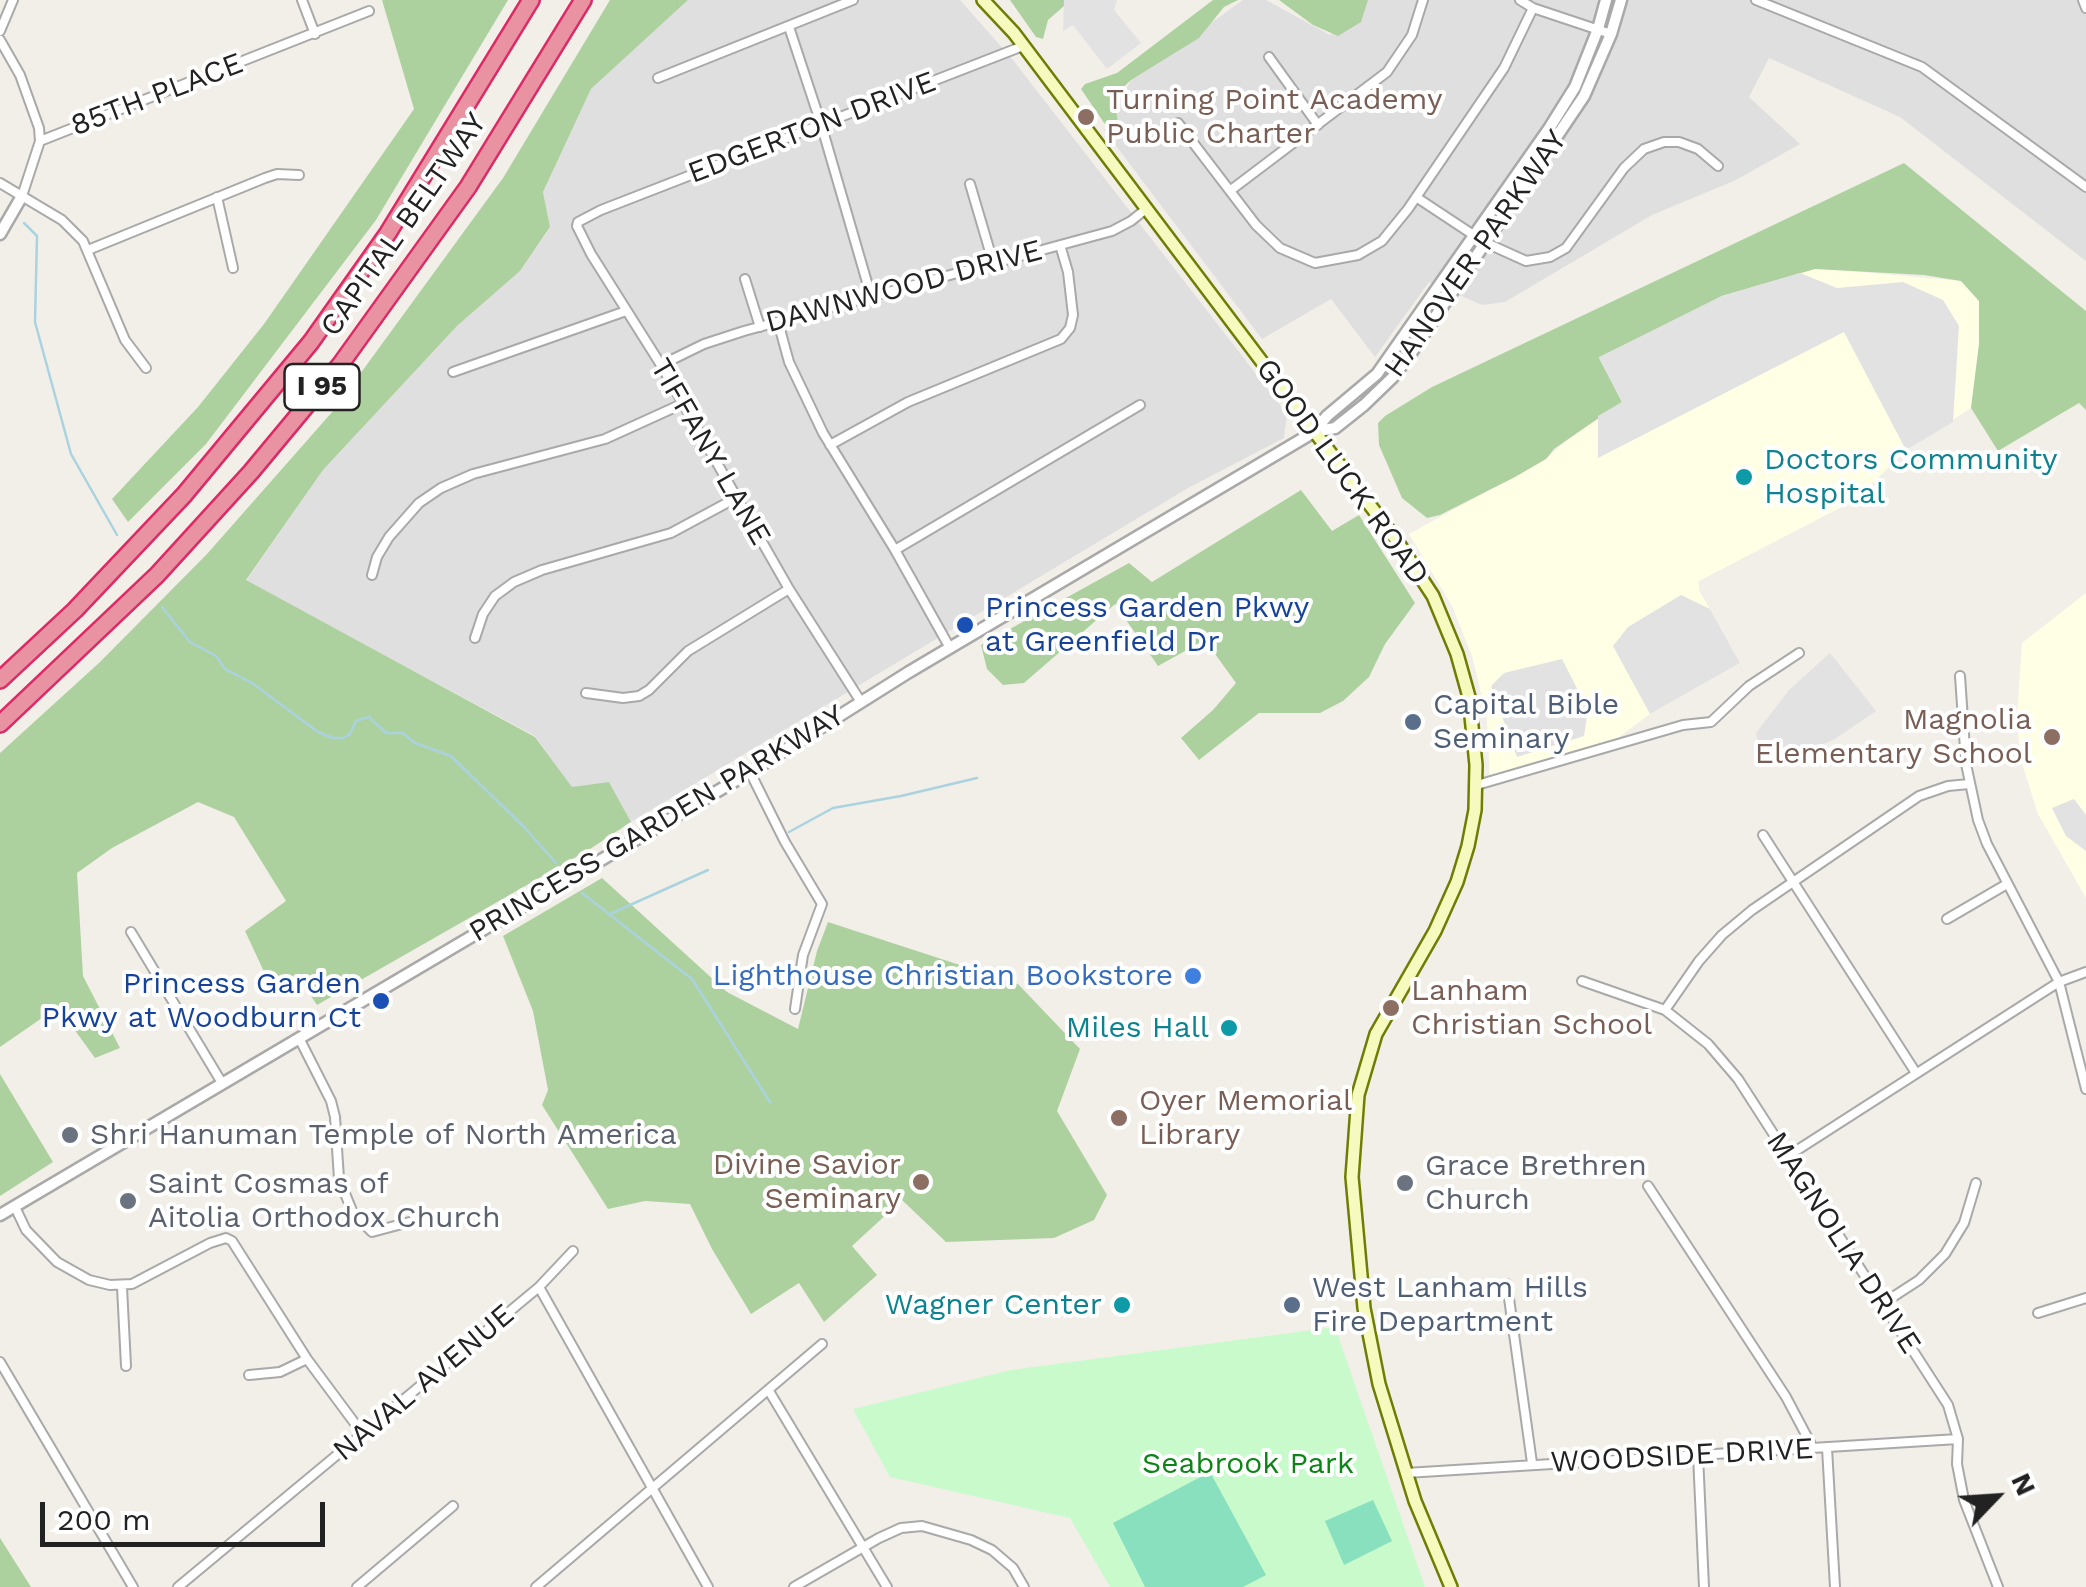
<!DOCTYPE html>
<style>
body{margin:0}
#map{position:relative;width:2086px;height:1587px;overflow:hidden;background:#f2efe9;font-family:"Work Sans",sans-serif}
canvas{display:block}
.north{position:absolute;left:1946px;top:1447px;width:100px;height:100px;-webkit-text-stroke:8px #fff;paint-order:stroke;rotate:65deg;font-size:28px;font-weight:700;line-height:40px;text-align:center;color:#222}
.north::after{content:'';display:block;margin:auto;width:35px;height:45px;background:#222;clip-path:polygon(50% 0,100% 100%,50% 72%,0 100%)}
.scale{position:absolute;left:40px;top:1502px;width:285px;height:45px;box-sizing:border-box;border:5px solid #222;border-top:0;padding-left:12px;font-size:30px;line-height:35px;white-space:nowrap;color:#222;-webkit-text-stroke:8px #fff;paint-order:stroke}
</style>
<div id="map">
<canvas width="2086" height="1587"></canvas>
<div class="north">N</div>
<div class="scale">200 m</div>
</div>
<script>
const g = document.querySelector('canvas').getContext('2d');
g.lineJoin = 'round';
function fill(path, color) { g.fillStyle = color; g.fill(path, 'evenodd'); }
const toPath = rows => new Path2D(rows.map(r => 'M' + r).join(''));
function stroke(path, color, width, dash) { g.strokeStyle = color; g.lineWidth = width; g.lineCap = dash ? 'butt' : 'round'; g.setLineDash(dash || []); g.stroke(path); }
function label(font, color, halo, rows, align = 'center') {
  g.font = font + ' "Work Sans",sans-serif'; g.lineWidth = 8; g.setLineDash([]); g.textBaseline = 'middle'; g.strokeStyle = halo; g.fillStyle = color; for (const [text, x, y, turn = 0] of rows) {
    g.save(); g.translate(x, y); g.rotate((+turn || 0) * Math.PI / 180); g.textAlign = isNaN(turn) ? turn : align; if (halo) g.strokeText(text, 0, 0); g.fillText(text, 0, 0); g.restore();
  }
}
fill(toPath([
 [688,0,960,0,1013,60,1287,414,1284,438,1188,488,631,822,609,782,572,788,535,736,246,581,323,470,457,326,520,271,550,228,543,192,591,89],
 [1243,0,1266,0,1330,35,1366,0,2086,0,2086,261,1900,117,1769,58,1749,97,1800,144,1736,180,1652,215,1505,302,1482,305,1429,282,1375,357,1331,299,1262,339,1104,130,1131,80]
]), '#e0dfdf');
fill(toPath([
 [1815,268,1961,281,1979,301,1979,344,1971,408,1906,450,1857,499,1699,581,1699,590,1740,663,1650,714,1603,749,1490,782,1487,719,1472,656,1452,606,1409,534,1546,459,1722,296],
 [2086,593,2086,898,2038,814,2020,757,2017,717,2022,643]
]), '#ffffe5');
fill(toPath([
 [382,0,508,0,376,220,206,444,128,522,112,499,198,407,264,324,414,109],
 [610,0,688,0,591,89,543,192,550,227,520,271,457,326,323,470,246,580,535,737,572,787,609,782,631,822,590,849,317,1005,300,980,273,991,245,931,286,901,234,817,198,802,112,848,77,873,83,976,120,1048,95,1058,58,1007,0,1047,0,753,100,662,207,554,333,411,503,178],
 [1010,0,1064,0,1064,6,1048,20,1043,39,1036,37],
 [1213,0,1238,0,1224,7,1199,38,1131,80,1114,96,1118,124,1115,134,1109,130,1081,89,1085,84,1117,73],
 [1279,0,1368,0,1361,22,1338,36,1313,25],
 [1904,163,2086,311,2086,410,2079,403,1998,451,1971,408,1979,344,1979,301,1961,281,1924,275,1815,269,1722,296,1599,358,1622,402,1554,449,1546,459,1515,477,1440,515,1427,518,1402,498,1379,445,1378,423,1385,416,1432,387],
 [1301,490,1332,531,1359,515,1415,603,1385,644,1369,677,1343,701,1320,713,1259,713,1199,760,1181,738,1213,710,1236,683,1205,640,1158,666,1115,604,1024,683,1003,685,987,669,981,645,1129,563,1152,582],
 [602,878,727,992,798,1029,817,951,828,922,1018,984,1080,1049,1057,1111,1107,1195,1094,1220,1054,1238,946,1242,902,1200,852,1246,877,1275,824,1322,799,1283,751,1314,712,1249,690,1204,645,1201,608,1209,542,1105,548,1090,533,1011,503,936],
 [0,1074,53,1162,0,1196],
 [0,1538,31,1587,0,1587]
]), '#add19e');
fill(toPath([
 [1335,1327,1425,1587,1110,1587,1070,1518,890,1477,853,1409,1011,1370]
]), '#c8facc');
fill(toPath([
 [1210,1472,1266,1575,1243,1587,1145,1587,1113,1523],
 [1373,1500,1392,1541,1344,1565,1325,1521]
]), '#88e0be');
fill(toPath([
 [1064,0,1117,0,1114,10,1141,43,1107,69,1073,25,1063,31],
 [1800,273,1837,288,1903,282,1943,300,1959,326,1953,422,1906,450,1844,332,1598,458,1598,416,1622,402,1599,357,1722,296],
 [1681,595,1710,609,1740,663,1650,714,1613,646,1628,627],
 [1830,653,1876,711,1835,739,1815,748,1783,750,1758,741,1756,733,1789,690],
 [1562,659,1588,710,1584,736,1517,757,1491,686,1504,673],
 [2074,799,2086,815,2086,851,2066,836,2052,808]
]), '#e2e2e2');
stroke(toPath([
 [24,223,37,236,35,322,71,454,117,535],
 [162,607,190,642,216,656,225,669,252,683,318,732,333,738,343,738,350,734,356,721,369,717,386,733,403,733,415,743,451,756,524,827,556,863],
 [789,832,833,808,901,796,977,778],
 [582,893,692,979,770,1102],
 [610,914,708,870]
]), '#aad3df', 2.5);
const minor = toPath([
 [302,0,315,34],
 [1520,0,1533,8,1611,34],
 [1756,0,1922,67,2086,187],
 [2083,0,2086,8],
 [789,27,821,124,871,296],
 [0,31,13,0],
 [0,40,20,75,39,128,40,141,22,196],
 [1269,57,1318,125],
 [658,78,853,0],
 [1178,123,1256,225,1280,248,1315,263,1358,255,1382,241,1408,209,1504,68,1533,8],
 [40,141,369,11],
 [0,183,62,220,83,241,125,340,146,368],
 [970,184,993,262],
 [1231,190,1387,72,1412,35,1423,0],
 [217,197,233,268],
 [1416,197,1484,242,1526,261,1550,257,1566,248,1624,168,1644,149,1664,142,1679,142,1698,149,1718,166],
 [88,250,265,178,277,174,299,175],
 [745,279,760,327],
 [778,322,789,362,823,433,895,550,950,648],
 [661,365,704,344,744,331,1112,231,1131,221,1146,209],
 [453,372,626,311],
 [830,445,908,402,1061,339,1070,328,1073,315,1068,272,1060,245],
 [895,550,1140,405],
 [372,575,377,557,389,537,419,503,441,488,473,474,605,439,682,404],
 [475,638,483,614,495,596,514,582,542,570,671,533,736,498],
 [1960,676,1966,764,1978,820,1987,844,2059,982,2086,1089],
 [586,693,623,698,639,696,649,690,688,651,789,589],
 [861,702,789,589,661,365,591,254,577,226,578,222,601,210,1023,46],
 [750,772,785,842,822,904,803,955,795,1009],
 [1477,785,1683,725,1711,722,1749,686,1799,653],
 [1763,835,1916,1073],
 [1947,919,2007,884],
 [131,932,222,1083],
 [1582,981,1665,1010,1708,1044,1738,1079,1948,1405,1958,1439,1957,1464,1964,1500,1998,1587],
 [1665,1010,1699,961,1722,935,1752,910,1919,796,1948,786,1969,784],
 [299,1038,331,1101,335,1117,339,1179,353,1213,372,1232,417,1220],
 [1788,1156,2059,982,2086,972],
 [1648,1186,1786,1397,1813,1448],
 [15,1207,26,1230,57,1262,89,1280,110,1285,132,1284,210,1243,226,1238,232,1241,307,1359,362,1433],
 [1507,1284,1532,1463],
 [122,1287,126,1366],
 [539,1287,708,1587],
 [1882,1304,1919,1280,1945,1254,1964,1223,1976,1183],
 [2038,1313,2086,1298],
 [0,1362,133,1587],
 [249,1375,280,1372,307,1359],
 [769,1391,887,1587],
 [1827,1448,1835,1587],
 [1698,1455,1704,1587],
 [1406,1473,1958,1439],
 [178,1587,539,1287,573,1251],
 [357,1587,453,1506],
 [536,1587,822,1344],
 [794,1587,879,1538,901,1528,922,1526,971,1540,992,1550,1013,1568,1024,1587]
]);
const tertiary = toPath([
 [0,234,22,196],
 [1314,432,1335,428,1364,405,1393,377,1411,353,1584,96,1611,34,1621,0],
 [0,1215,750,772,909,672,1314,432,1327,416,1377,374,1550,127,1575,87,1598,29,1606,0]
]);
const secondary = toPath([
 [983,0,1014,33,1397,541,1433,596,1457,654,1469,697,1476,765,1475,810,1468,846,1457,882,1435,931,1376,1034,1358,1095,1352,1177,1364,1308,1379,1384,1415,1501,1451,1587]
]);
const motorway = toPath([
 [0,680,75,610,184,495,311,342,388,233,531,0],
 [0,724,157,575,251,472,340,365,468,187,583,0]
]);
stroke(minor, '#a9a9a9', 12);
stroke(tertiary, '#a9a9a9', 15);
stroke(secondary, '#707d05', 16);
stroke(motorway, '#dc2a67', 20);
stroke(minor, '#fff', 8);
stroke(tertiary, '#fff', 10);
stroke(secondary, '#f7fabf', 11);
stroke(motorway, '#e892a2', 15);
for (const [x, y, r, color] of [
 [1086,117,10,"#8d6e63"],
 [1744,477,10,"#0f9aa8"],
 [965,625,10,"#1a4fb4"],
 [1413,722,10,"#5c6f8a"],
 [2052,737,10,"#8d6e63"],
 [1193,976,10,"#3f7fe0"],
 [381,1001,10,"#1a4fb4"],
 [1391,1008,10,"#8d6e63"],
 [1229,1028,10,"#0f9aa8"],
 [1119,1118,10,"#8d6e63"],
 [70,1135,10,"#6b7280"],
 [921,1182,10,"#8d6e63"],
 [1405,1183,10,"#6b7280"],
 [128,1201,10,"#6b7280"],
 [1122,1305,10,"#0f9aa8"],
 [1292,1305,10,"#5c6f8a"]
]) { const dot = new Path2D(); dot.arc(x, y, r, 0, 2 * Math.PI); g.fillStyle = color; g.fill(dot); stroke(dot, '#fff', 4); }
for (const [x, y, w] of [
 [322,387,75]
]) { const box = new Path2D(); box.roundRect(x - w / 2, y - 23, w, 46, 8); g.fillStyle = '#fff'; g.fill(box); stroke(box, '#222', 2.5); }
label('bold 28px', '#222', null, [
 ["I 95",322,387]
]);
label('30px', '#222', '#fff', [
 ["85TH PLACE",157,95,-21],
 ["EDGERTON DRIVE",812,128,-21],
 ["CAPITAL BELTWAY",404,225,-55],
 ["HANOVER PARKWAY",1476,254,-55],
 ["DAWNWOOD DRIVE",904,287,-15],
 ["TIFFANY LANE",710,452,60],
 ["GOOD LUCK ROAD",1342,472,54],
 ["PRINCESS GARDEN PARKWAY",657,824,-31],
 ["MAGNOLIA DRIVE",1843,1243,57],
 ["NAVAL AVENUE",424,1383,-40],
 ["WOODSIDE DRIVE",1682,1456,-3]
]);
label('30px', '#785e54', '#fff', [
 ["Turning Point Academy",1106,100],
 ["Public Charter",1106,134],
 ["Magnolia",2032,720,"right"],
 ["Elementary School",2032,754,"right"],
 ["Lanham",1411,991],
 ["Christian School",1411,1025],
 ["Oyer Memorial",1139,1101],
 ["Library",1139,1135],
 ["Divine Savior",901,1165,"right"],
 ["Seminary",901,1199,"right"]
], 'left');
label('30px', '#0d838f', '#fff', [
 ["Doctors Community",1764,460,"left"],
 ["Hospital",1764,494,"left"],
 ["Miles Hall",1209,1028],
 ["Wagner Center",1102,1305]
], 'right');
label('30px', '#164399', '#fff', [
 ["Princess Garden Pkwy",985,608],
 ["at Greenfield Dr",985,642],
 ["Princess Garden",361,984,"right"],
 ["Pkwy at Woodburn Ct",361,1018,"right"]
], 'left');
label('30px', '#4e5e75', '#fff', [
 ["Capital Bible",1433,705],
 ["Seminary",1433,739],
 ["West Lanham Hills",1312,1288],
 ["Fire Department",1312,1322]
], 'left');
label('30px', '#366cbe', '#fff', [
 ["Lighthouse Christian Bookstore",1173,976]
], 'right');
label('30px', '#5b616d', '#fff', [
 ["Shri Hanuman Temple of North America",90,1135],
 ["Grace Brethren",1425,1166],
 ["Church",1425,1200],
 ["Saint Cosmas of",148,1184],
 ["Aitolia Orthodox Church",148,1218]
], 'left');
label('30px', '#0c8416', '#fff', [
 ["Seabrook Park",1248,1464]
]);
</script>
